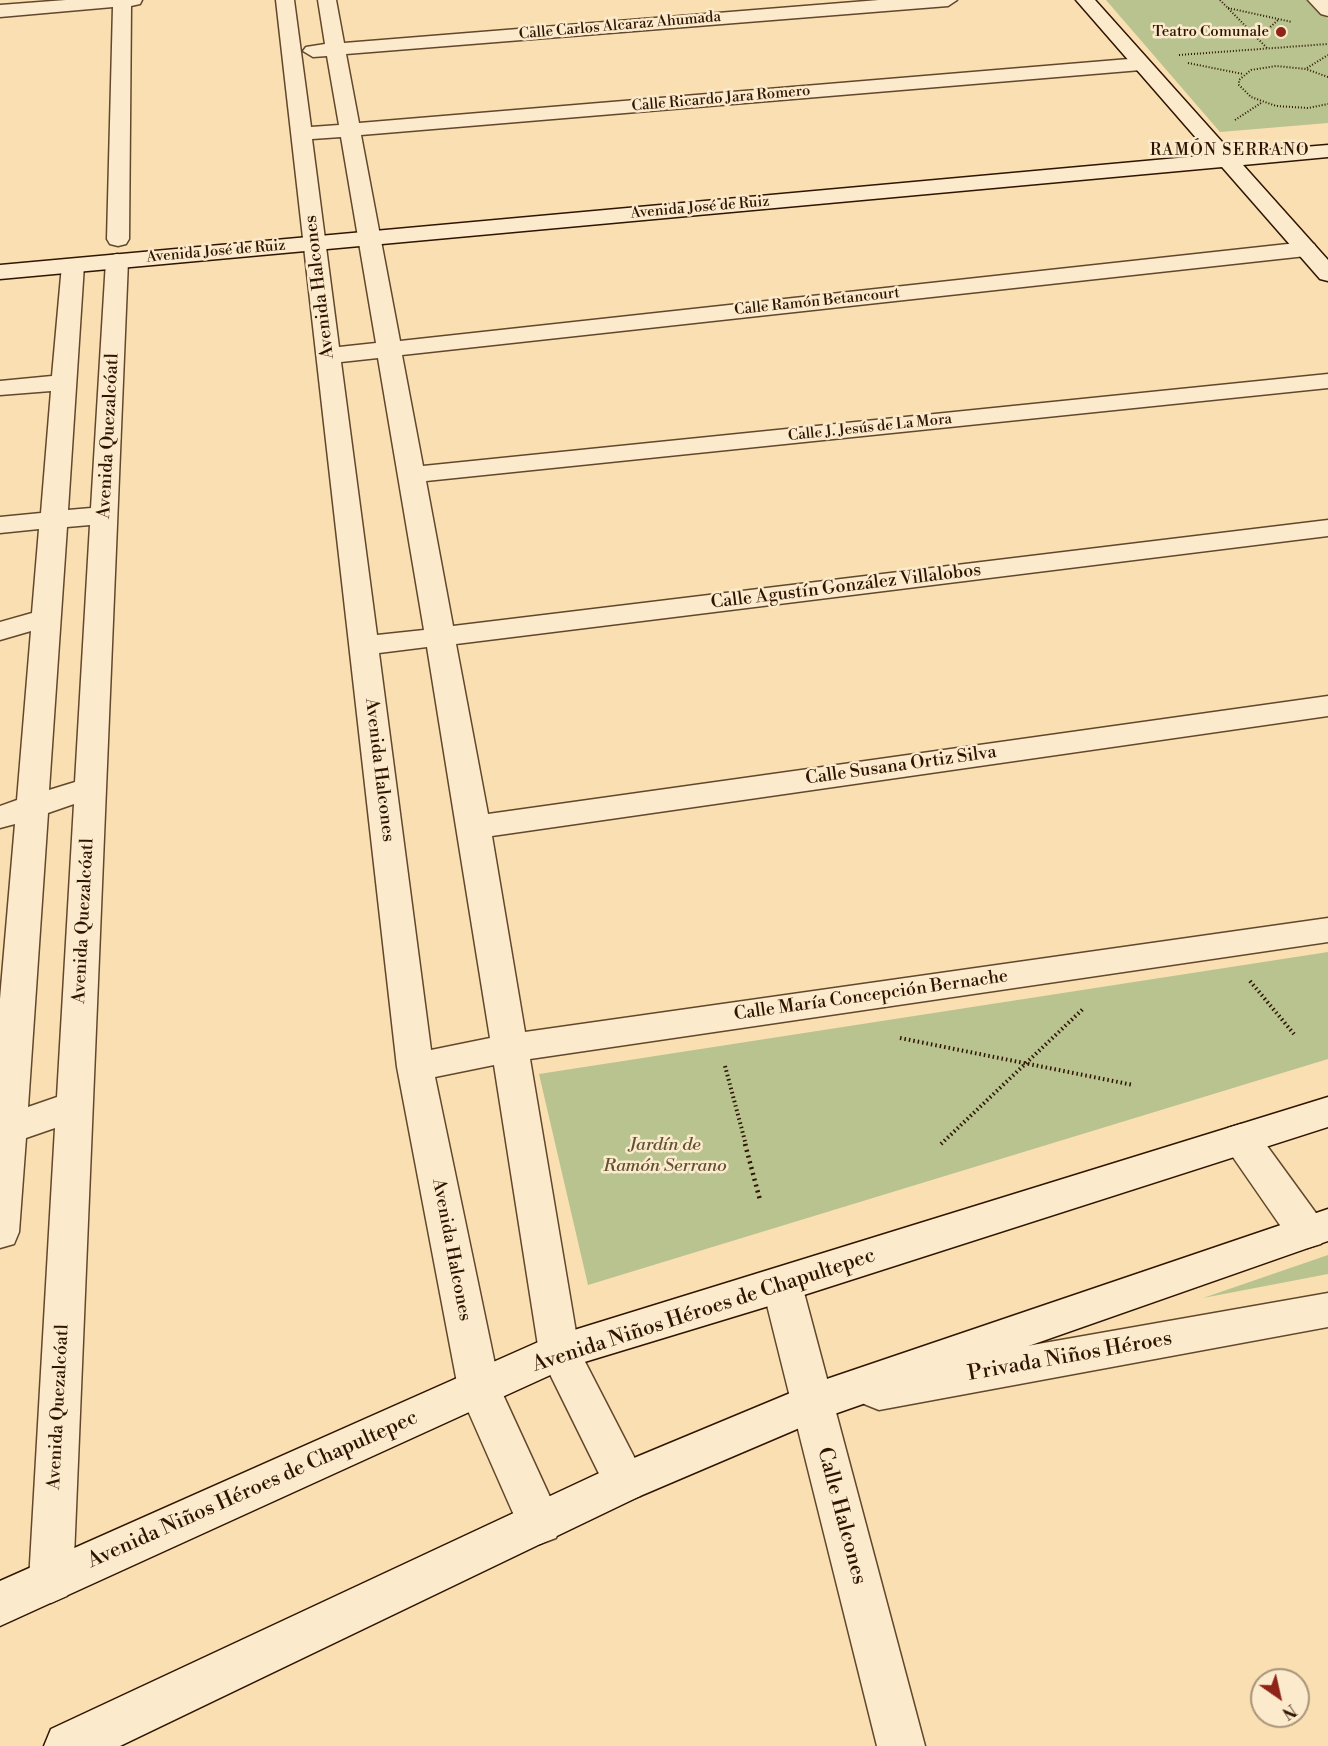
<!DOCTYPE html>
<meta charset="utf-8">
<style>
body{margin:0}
#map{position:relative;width:1328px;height:1746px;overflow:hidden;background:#f9dfb1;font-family:"Libre Bodoni",serif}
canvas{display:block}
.north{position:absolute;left:1250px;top:1668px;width:60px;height:60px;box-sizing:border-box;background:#fbeacc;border:2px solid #a9947a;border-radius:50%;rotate:146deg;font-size:16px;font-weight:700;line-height:24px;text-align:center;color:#2f1400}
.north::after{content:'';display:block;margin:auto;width:21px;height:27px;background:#8f2418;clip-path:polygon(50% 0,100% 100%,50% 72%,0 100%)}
</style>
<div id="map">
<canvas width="1328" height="1746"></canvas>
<div class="north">N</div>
</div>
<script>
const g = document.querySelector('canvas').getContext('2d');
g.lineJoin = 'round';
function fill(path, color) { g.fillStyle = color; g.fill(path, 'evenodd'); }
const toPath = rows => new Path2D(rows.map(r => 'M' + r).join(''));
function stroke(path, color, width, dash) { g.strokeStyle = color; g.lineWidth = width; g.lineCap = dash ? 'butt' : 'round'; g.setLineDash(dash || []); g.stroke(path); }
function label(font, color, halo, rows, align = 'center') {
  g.font = font + ' "Libre Bodoni",serif'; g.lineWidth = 5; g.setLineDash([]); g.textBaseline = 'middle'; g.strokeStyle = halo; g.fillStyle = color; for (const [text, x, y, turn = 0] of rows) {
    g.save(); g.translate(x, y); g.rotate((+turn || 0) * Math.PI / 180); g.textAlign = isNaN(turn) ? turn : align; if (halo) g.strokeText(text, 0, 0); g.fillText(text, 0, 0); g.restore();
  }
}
fill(toPath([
 [1106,0,1308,0,1328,19,1328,123,1220,132],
 [1328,952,1328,1059,588,1285,539,1074],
 [1328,1255,1328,1274,1203,1298]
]), '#b9c38f');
const street = toPath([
 [66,0,142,0,140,4,131,6,129,239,126,244,118,246,110,244,107,239,113,7,0,17,0,5,66,0],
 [276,0,294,0,311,127,339,125,327,56,313,57,303,51,306,47,325,44,318,0,336,0,344,43,879,0,957,0,948,6,346,54,359,123,1141,58,1151,64,1141,70,361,135,400,341,1306,242,1314,244,1317,249,1314,254,1306,256,402,355,423,466,1328,374,1328,388,426,481,453,626,1328,520,1328,536,456,644,488,814,1328,696,1328,716,492,836,525,1032,1328,918,1328,942,530,1059,579,1350,647,1482,640,1496,625,1502,610,1496,539,1352,494,1065,435,1077,500,1388,562,1523,556,1538,540,1544,524,1538,458,1388,397,1067,276,0],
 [341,137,376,343,339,347,312,139,341,137],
 [378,358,424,630,377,635,341,362,378,358],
 [427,647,490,1038,431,1050,379,653,427,647],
 [1308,0,1328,0,1328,16,1321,14,1308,0],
 [117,254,125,256,128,261,73,1581,67,1596,51,1603,35,1596,29,1581,55,1128,26,1138,19,1232,14,1244,0,1248,0,999,15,824,0,828,0,806,17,800,31,631,0,640,0,622,32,613,39,529,0,533,0,517,41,513,51,391,0,395,0,381,52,376,62,265,65,260,81,260,84,265,68,510,91,508,106,261,109,256,117,254],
 [90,525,75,782,49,790,67,527,90,525],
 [74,804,57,1097,28,1107,48,813,74,804],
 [1241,1124,1254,1128,1321,1220,1326,1232,1321,1244,1307,1248,1293,1244,1228,1150,1222,1139,1228,1128,1241,1124],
 [782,1268,796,1273,802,1285,925,1746,877,1746,762,1285,768,1273,782,1268],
 [1328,1293,1328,1327,879,1410,864,1404,858,1391,864,1378,879,1372,1328,1293]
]);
const secondary = toPath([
 [1076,0,1095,0,1232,153,1328,145,1328,157,1243,165,1328,260,1328,281,1320,279,1222,167,0,279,0,265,1211,155,1076,0],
 [1328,1097,1328,1127,782,1302,568,1367,0,1626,0,1581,545,1339,1328,1097],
 [1328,1209,1328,1241,823,1418,640,1496,120,1746,44,1746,51,1729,610,1468,812,1384,1328,1209]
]);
stroke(street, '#62472c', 3);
stroke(secondary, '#2f1400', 3);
stroke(toPath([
 [1220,0,1267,48],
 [1228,8,1292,22],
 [1257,39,1278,20],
 [1179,55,1328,44],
 [1188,63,1243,74],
 [1307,68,1328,55],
 [1328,77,1306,69,1276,66,1251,70,1239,80,1239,85,1251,97,1276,106,1308,108,1328,104],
 [1235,120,1261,103]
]), '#2f1400', 2, [1, 2]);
stroke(toPath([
 [1250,981,1294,1034],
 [900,1038,1133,1085],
 [725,1066,746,1145],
 [941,1144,1084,1008]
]), '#2f1400', 4, [1.5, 3]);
stroke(toPath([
 [745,1144,760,1200]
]), '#2f1400', 4.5, [2, 4]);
fill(street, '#fbeacc');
fill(secondary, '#fbeacc');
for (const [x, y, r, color] of [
 [1281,32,6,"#8f2418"]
]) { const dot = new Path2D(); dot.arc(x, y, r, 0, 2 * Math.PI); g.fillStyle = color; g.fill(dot); stroke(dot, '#fbeacc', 2); }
label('15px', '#2f1400', '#fbeacc', [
 ["Calle Carlos Alcaraz Ahumada",620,26,-5],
 ["Calle Ricardo Jara Romero",721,99,-5],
 ["Avenida José de Ruiz",700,208,-5],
 ["Avenida José de Ruiz",216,252,-5],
 ["Calle Ramón Betancourt",817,302,-6],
 ["Calle J. Jesús de La Mora",870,428,-6]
]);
label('15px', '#2f1400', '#fbeacc', [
 ["Teatro Comunale",1269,32]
], 'right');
g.letterSpacing = '1.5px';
label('16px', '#2f1400', '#fbeacc', [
 ["RAMÓN SERRANO",1230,151]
]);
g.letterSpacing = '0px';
label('18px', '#2f1400', '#fbeacc', [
 ["Avenida Halcones",320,287,-97],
 ["Avenida Quezalcóatl",109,436,-87],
 ["Calle Agustín González Villalobos",846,587,-7],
 ["Calle Susana Ortiz Silva",901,766,-8],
 ["Avenida Halcones",379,770,83],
 ["Avenida Quezalcóatl",84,921,-87],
 ["Calle María Concepción Bernache",871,996,-8],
 ["Avenida Halcones",451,1250,79],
 ["Avenida Quezalcóatl",59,1407,-87]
]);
label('italic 18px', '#5f5132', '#fbeacc', [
 ["Jardín de",665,1146],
 ["Ramón Serrano",665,1167]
]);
label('21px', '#2f1400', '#fbeacc', [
 ["Avenida Niños Héroes de Chapultepec",704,1311,-18],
 ["Privada Niños Héroes",1070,1357,-10],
 ["Avenida Niños Héroes de Chapultepec",253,1490,-24],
 ["Calle Halcones",841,1516,75]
]);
</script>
